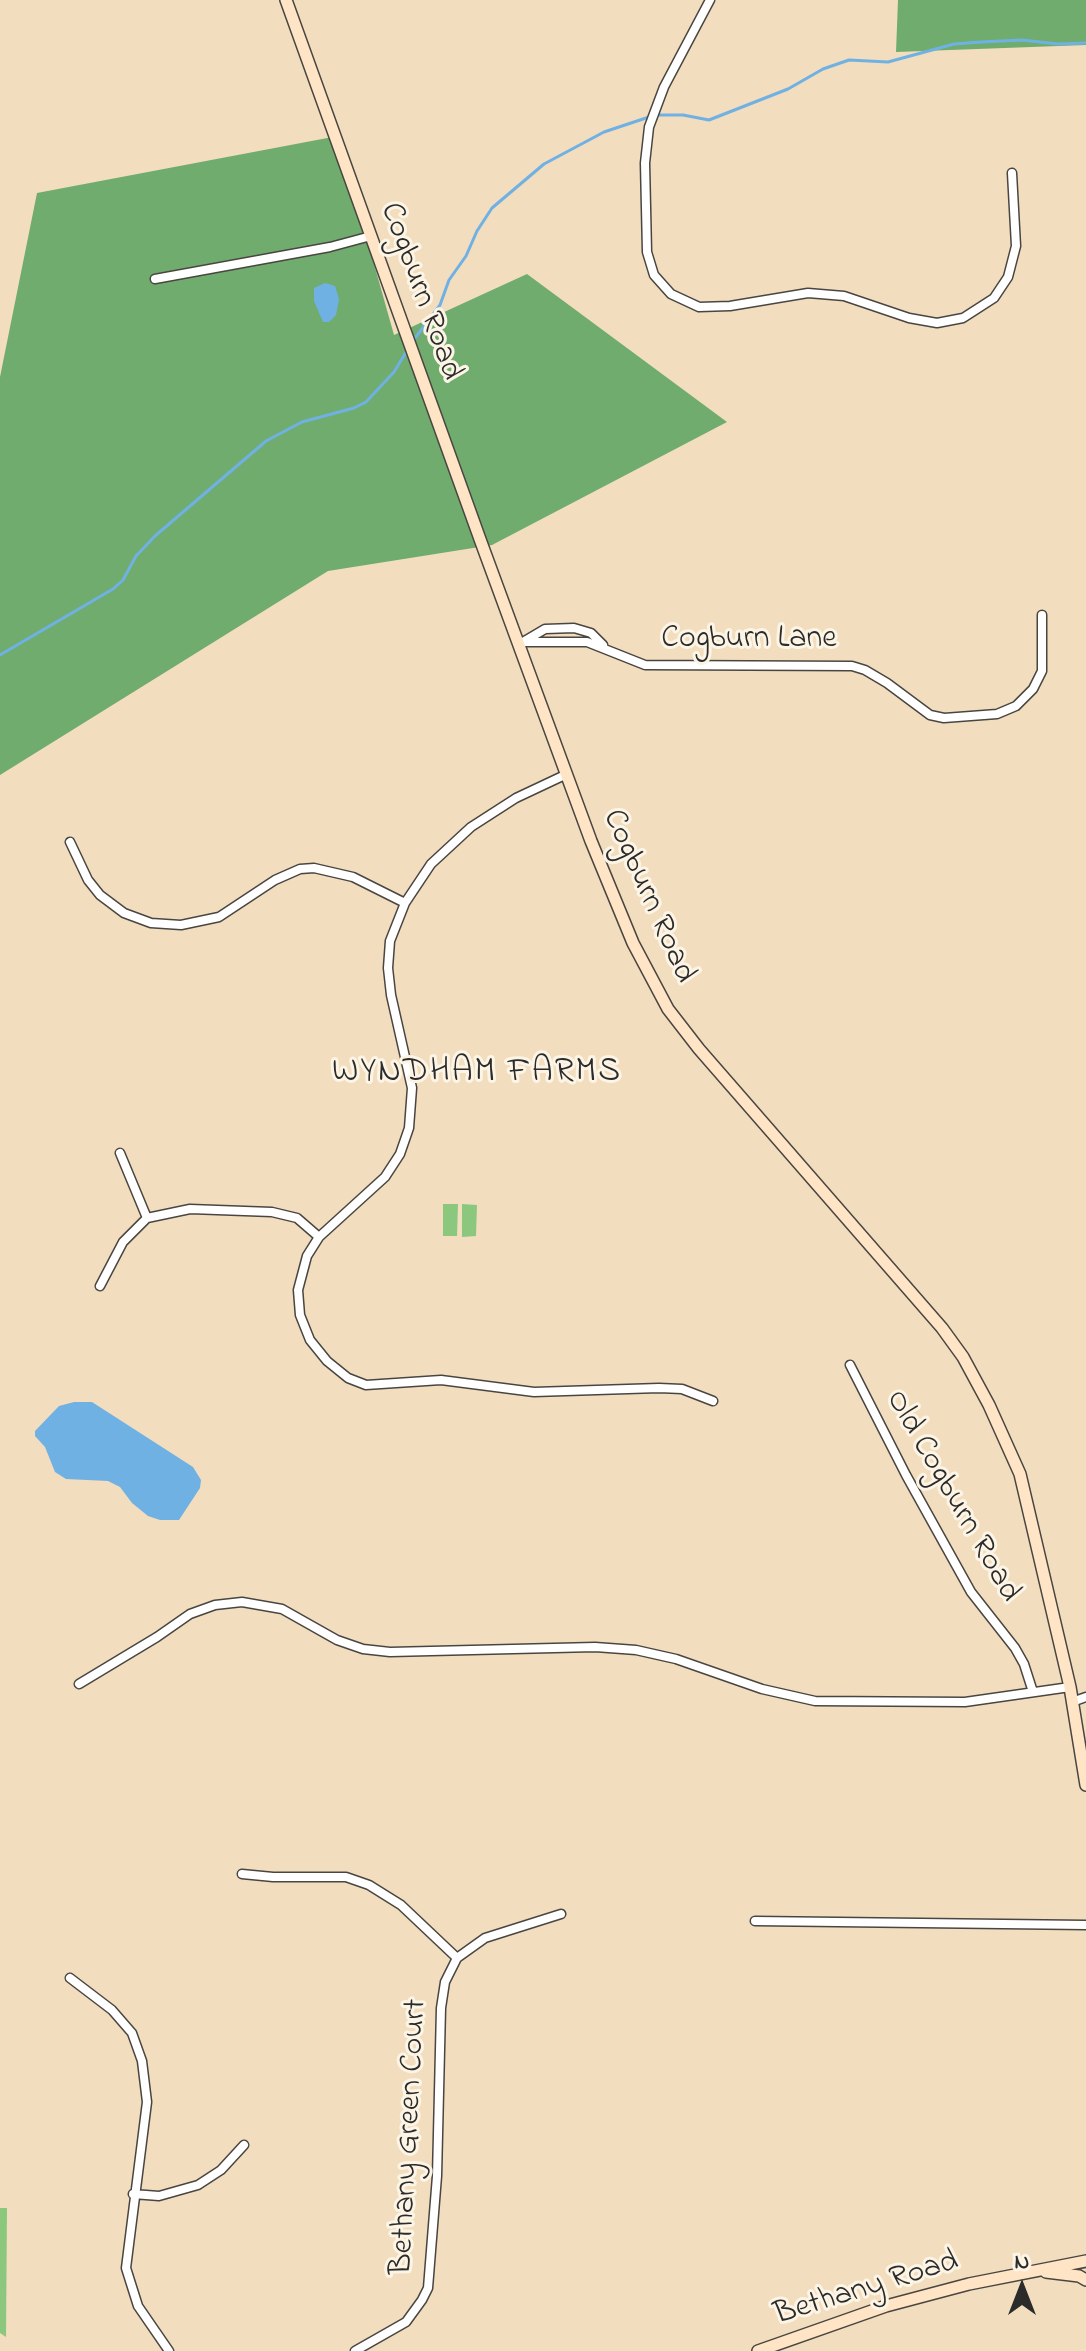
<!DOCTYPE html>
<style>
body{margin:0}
#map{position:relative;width:1086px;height:2351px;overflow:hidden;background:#f2ddbe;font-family:"Indie Flower",sans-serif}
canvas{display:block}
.north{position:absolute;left:982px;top:2247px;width:80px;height:80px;-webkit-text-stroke:6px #fcf5e5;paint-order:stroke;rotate:0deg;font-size:22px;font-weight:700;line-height:32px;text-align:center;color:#2b2b2b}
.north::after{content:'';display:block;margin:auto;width:28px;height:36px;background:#2b2b2b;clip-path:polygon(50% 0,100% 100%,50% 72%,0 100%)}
</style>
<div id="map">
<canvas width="1086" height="2351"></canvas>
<div class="north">N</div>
</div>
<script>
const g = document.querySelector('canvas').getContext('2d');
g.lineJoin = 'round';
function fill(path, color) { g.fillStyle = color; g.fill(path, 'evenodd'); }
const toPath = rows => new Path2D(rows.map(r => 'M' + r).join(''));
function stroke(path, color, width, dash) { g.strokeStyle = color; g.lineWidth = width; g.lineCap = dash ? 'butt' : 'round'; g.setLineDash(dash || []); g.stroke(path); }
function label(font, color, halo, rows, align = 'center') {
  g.font = font + ' "Indie Flower",sans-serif'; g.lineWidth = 6; g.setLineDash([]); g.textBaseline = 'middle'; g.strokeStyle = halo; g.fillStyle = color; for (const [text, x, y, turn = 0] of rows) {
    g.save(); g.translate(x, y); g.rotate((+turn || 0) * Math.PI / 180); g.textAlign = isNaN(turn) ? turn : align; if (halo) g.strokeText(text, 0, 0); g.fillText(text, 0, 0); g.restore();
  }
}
fill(toPath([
 [443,1204,458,1204,457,1236,443,1236],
 [462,1204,477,1205,476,1236,462,1237],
 [0,2208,7,2208,6,2337,0,2333]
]), '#8bc87e');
fill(toPath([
 [898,0,1086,0,1086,45,896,52],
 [338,136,394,335,527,274,727,422,492,545,328,571,0,775,0,377,37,193]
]), '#70ac6d');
fill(toPath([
 [325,283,335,286,339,299,336,315,329,322,323,322,314,301,314,288],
 [74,1402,92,1402,193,1467,201,1480,200,1488,179,1520,160,1520,148,1516,132,1503,120,1487,108,1481,66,1479,55,1472,45,1447,35,1436,35,1431,59,1406]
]), '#70b1e4');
stroke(toPath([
 [412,342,440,305,449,280,466,256,477,231,492,208,544,164,604,132,655,115,683,115,709,120,788,89,823,69,849,60,888,62,954,44,981,42,1022,40,1058,44,1086,43],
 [0,655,113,589,123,580,136,556,155,536,266,441,302,422,354,408,366,402,394,372,408,349]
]), '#70b1e4', 3);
const street = toPath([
 [710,0,664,87,649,127,645,163,647,252,654,275,671,294,699,307,730,306,808,293,844,296,909,318,937,323,963,318,994,298,1008,277,1016,246,1012,173],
 [155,279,330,247,371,236],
 [523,642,587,642,645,665,852,666,865,670,887,683,930,715,944,718,997,714,1016,706,1033,689,1042,671,1042,615],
 [523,642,545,629,574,628,591,633,603,645],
 [567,774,516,798,471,827,431,864,405,903,390,941,388,968,391,995,412,1088,409,1128,400,1154,385,1177,319,1237,307,1256,298,1290,300,1315,310,1340,327,1361,348,1378,366,1385,441,1380,534,1392,659,1388,682,1389,713,1401],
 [70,842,88,880,100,895,124,913,151,923,181,925,219,917,275,880,300,869,314,868,353,877,405,903],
 [120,1153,147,1218],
 [100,1286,123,1242,147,1218,190,1209,272,1212,297,1218,319,1237],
 [850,1365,906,1475,971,1592,1015,1648,1024,1664,1033,1692],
 [79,1684,157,1637,190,1614,215,1605,242,1602,282,1609,337,1640,363,1649,390,1652,595,1647,636,1650,676,1659,762,1689,815,1701,965,1702,1070,1687],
 [1072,1702,1086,1697],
 [242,1874,273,1877,346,1877,369,1885,401,1905,457,1958],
 [755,1921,1086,1925],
 [70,1978,112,2010,132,2033,142,2061,147,2102,126,2268,138,2306,169,2351],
 [133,2194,159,2196,198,2185,221,2170,244,2145],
 [355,2351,406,2322,422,2300,428,2288,437,2176,441,2008,445,1982,457,1958,485,1938,561,1914]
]);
const secondary = toPath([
 [286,0,481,542,591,841,633,943,668,1009,699,1049,942,1328,963,1357,989,1405,1020,1474,1070,1687,1086,1785],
 [1046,2272,1079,2276,1086,2280],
 [758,2351,886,2306,969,2284,1086,2261]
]);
stroke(street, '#494641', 11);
stroke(secondary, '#494641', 14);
stroke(street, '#fff', 8);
stroke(secondary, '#ffe4c6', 11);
label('32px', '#2b2b2b', '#fcf5e5', [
 ["Cogburn Road",419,292,70],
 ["Cogburn Lane",749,641],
 ["Cogburn Road",647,897,66],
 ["Old Cogburn Road",951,1497,60],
 ["Bethany Green Court",411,2137,-87],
 ["Bethany Road",867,2290,-17]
]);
g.letterSpacing = '2px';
label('34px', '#2b2b2b', '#fcf5e5', [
 ["WYNDHAM FARMS",477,1074]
]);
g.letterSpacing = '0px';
</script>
